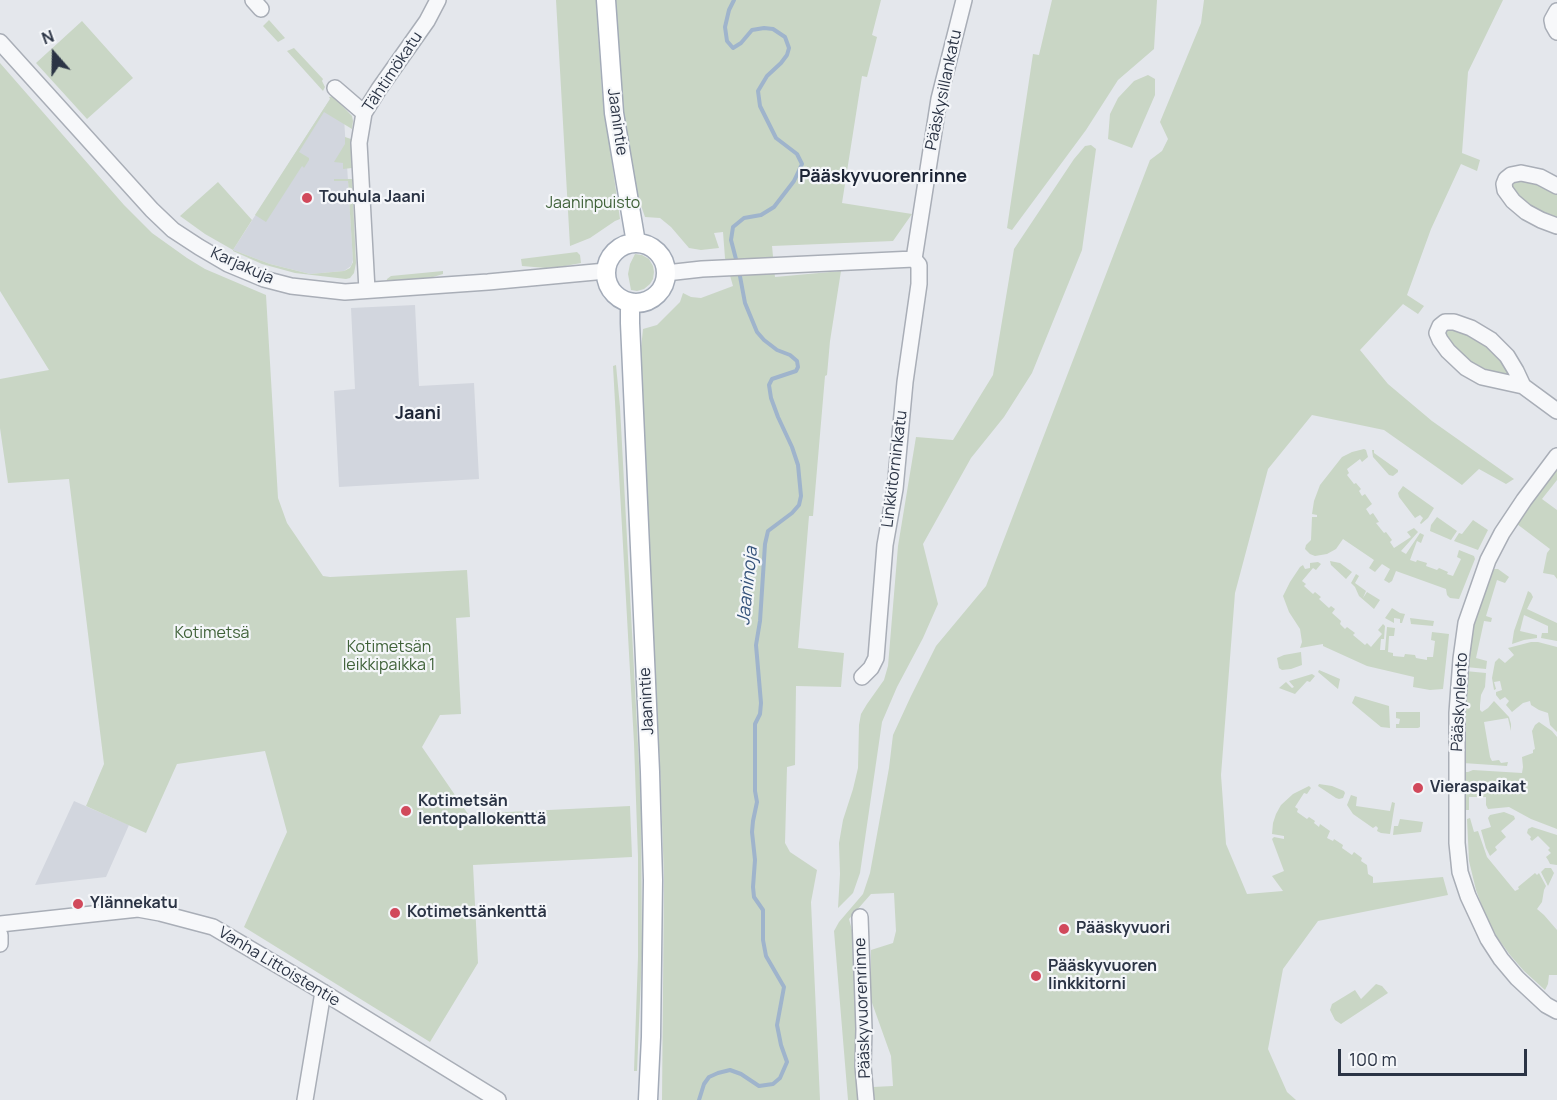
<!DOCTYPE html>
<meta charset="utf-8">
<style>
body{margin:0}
#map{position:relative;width:1557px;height:1100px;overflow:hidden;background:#e4e7ec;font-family:Manrope,sans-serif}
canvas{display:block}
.north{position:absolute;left:24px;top:24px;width:60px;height:60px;-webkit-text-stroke:4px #f4f6f9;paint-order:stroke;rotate:340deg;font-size:16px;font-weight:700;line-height:24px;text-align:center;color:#2b3445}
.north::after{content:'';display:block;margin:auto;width:21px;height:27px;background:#2b3445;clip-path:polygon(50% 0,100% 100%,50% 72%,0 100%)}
.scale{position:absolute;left:1338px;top:1049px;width:189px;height:27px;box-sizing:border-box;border:3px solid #2b3445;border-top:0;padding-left:8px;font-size:18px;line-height:21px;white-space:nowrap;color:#2b3445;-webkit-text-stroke:4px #f4f6f9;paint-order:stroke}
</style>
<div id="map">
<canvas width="1557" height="1100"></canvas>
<div class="north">N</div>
<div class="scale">100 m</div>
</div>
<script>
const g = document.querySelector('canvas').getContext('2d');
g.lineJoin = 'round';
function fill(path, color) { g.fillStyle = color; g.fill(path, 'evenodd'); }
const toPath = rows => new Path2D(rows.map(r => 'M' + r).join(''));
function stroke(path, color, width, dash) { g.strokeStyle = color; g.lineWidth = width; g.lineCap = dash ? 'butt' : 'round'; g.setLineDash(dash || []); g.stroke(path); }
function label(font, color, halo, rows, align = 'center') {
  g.font = font + ' Manrope,sans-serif'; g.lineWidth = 4.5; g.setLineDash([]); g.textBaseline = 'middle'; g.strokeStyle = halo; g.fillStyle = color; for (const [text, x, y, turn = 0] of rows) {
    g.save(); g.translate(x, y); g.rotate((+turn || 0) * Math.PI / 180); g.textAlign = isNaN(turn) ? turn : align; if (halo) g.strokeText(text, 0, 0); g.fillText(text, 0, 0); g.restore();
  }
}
fill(toPath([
 [330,99,344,118,353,260,351,266,344,271,310,274,270,264,233,250],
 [415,305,419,386,474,383,479,479,339,487,334,391,355,389,351,308],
 [74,801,129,825,106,877,35,885]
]), '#d2d6de');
fill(toPath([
 [556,0,596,0,602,92,620,219,615,221,590,238,570,246],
 [615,0,881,0,872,35,877,37,867,77,862,76,842,203,912,214,893,241,772,246,775,277,841,271,830,341,827,375,825,376,813,516,809,516,798,648,844,653,841,687,796,686,795,765,787,767,785,843,790,852,817,870,811,902,820,1100,662,1100,664,878,660,767,640,371,641,349,643,329,657,325,680,302,683,293,691,297,701,298,733,286,725,258,723,232,714,233,719,248,701,250,689,248,671,227,660,218,645,217,634,185,622,119],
 [1052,0,1157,0,1154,49,1118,80,1086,130,1012,230,1007,228,1033,54,1039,55],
 [1204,0,1503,0,1468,72,1462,153,1480,160,1477,171,1461,164,1431,229,1407,295,1424,306,1418,314,1403,304,1360,350,1388,384,1432,421,1514,479,1506,484,1479,469,1462,485,1384,430,1312,415,1268,469,1235,593,1221,775,1226,844,1247,894,1283,891,1272,876,1284,871,1272,839,1274,837,1284,839,1284,836,1272,834,1273,823,1276,814,1281,805,1293,794,1309,786,1311,788,1307,794,1304,793,1295,807,1298,809,1297,812,1307,819,1309,817,1315,821,1314,823,1319,827,1320,824,1330,831,1327,838,1333,841,1334,839,1343,845,1342,848,1352,855,1354,852,1362,858,1361,861,1367,865,1368,874,1373,877,1373,883,1443,877,1448,895,1318,921,1283,969,1268,1049,1287,1092,1296,1100,874,1100,873,1087,893,1086,891,1056,871,1000,871,950,893,943,896,931,894,893,871,894,849,919,852,930,858,1065,861,1100,848,1100,834,931,839,922,863,894,870,873,889,768,893,735,911,696,936,646,986,586,1150,160,1162,151,1168,139,1160,122,1201,23],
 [269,20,285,38,278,42,263,26],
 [82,21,133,78,87,119,36,63],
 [294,48,323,79,322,81,325,87,323,91,287,51],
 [0,63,124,205,152,233,187,258,205,269,266,295,278,498,287,523,323,576,330,577,467,570,470,617,456,618,461,714,440,715,422,747,468,814,630,806,632,857,473,865,478,963,430,1042,244,927,287,832,265,751,177,764,146,833,86,806,104,764,69,479,8,483,0,428,0,379,49,370,0,291],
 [1148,75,1155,79,1155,95,1132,148,1108,139,1110,114,1118,98,1134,81],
 [333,96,352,116,353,121,352,129,324,112,299,152,309,158,309,160,304,168,302,166,266,222,255,215,330,99,329,97],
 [345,137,351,139,352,168,343,169,343,163,334,162,345,144],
 [1091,145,1096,149,1082,250,1032,373,1004,417,971,458,923,544,938,604,923,638,897,687,882,722,860,873,853,893,838,908,840,874,839,843,843,820,853,789,858,768,859,725,861,714,867,704,884,680,888,666,898,546,916,437,953,440,993,375,1014,249,1074,159,1085,146],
 [334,179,352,179,356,263,354,273,350,278,346,279,295,273,262,264,233,251,233,250,205,234,180,216,218,182,252,220,233,250,270,264,310,274,344,271,350,268,353,262,348,181,334,181],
 [1516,181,1540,183,1557,192,1557,221,1522,202,1512,190,1512,186],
 [577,252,580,255,581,263,560,267,546,268,522,266,521,259],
 [635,254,642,255,649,259,653,266,654,272,653,279,650,284,644,289,637,291,631,290,628,274,630,264],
 [443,271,443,274,423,280,386,283,387,279,391,276],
 [1457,327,1500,354,1510,376,1501,378,1465,361,1448,340,1446,336,1447,330],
 [616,365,620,407,641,801,642,953,637,1071,634,1071,638,957,638,857,634,743,613,366],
 [1364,449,1366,450,1368,457,1362,462,1360,459,1347,469,1349,473,1347,475,1354,484,1356,483,1361,489,1359,491,1362,496,1365,494,1372,504,1366,509,1370,515,1373,513,1379,522,1376,523,1384,533,1386,532,1392,540,1390,542,1394,548,1411,537,1407,532,1414,528,1418,532,1401,551,1406,554,1420,533,1424,535,1421,543,1417,541,1410,560,1416,562,1417,560,1427,563,1426,566,1437,570,1439,568,1448,572,1447,574,1453,576,1461,559,1457,557,1459,550,1474,556,1475,559,1459,599,1450,598,1447,595,1446,589,1396,571,1392,581,1389,583,1384,580,1390,569,1382,564,1375,572,1369,568,1374,560,1343,539,1336,549,1327,554,1315,556,1310,554,1305,549,1306,545,1311,540,1312,517,1317,517,1317,515,1312,514,1314,501,1320,485,1342,457,1352,452],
 [1372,450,1374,450,1374,453,1398,470,1398,472,1393,476,1389,475,1373,457],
 [1557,466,1557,480,1542,499,1557,510,1557,579,1554,575,1543,573,1547,553,1550,549,1517,524,1532,503,1531,501],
 [1403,486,1434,508,1428,518,1421,524,1420,523,1423,518,1420,515,1415,518,1399,497,1398,493],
 [1437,517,1457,531,1451,540,1430,531,1431,525],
 [1473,520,1488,530,1478,550,1454,541,1459,533,1462,534],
 [1330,561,1340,563,1352,572,1346,579,1331,565],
 [1318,562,1321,564,1316,570,1313,568,1302,581,1306,584,1304,586,1313,594,1315,592,1321,597,1319,599,1329,608,1331,606,1335,609,1332,613,1341,621,1340,624,1345,629,1347,627,1355,633,1353,635,1365,645,1367,643,1371,647,1382,634,1378,630,1383,624,1385,626,1384,639,1381,639,1380,650,1385,650,1387,627,1395,628,1394,636,1389,636,1388,652,1393,653,1393,656,1404,657,1405,654,1415,655,1416,658,1427,660,1427,657,1433,657,1435,641,1431,640,1432,632,1449,634,1443,689,1430,690,1413,687,1414,677,1367,666,1323,646,1323,644,1300,648,1302,642,1300,629,1289,612,1283,596,1290,582,1300,567,1303,565,1305,569,1310,568,1310,563],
 [1491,569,1498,569,1509,577,1505,583,1497,580,1486,616,1492,618,1491,622,1484,621,1476,658,1487,661,1486,669,1466,667,1472,629],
 [1356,574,1359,576,1355,583,1366,591,1363,598,1367,592,1380,600,1374,609,1359,596,1355,587,1351,583],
 [1528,591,1531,593,1533,597,1527,609,1557,623,1557,641,1541,638,1542,633,1548,633,1548,626,1524,615,1520,631,1537,635,1537,638,1524,640,1512,644,1514,631],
 [1392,608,1400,613,1405,614,1402,623,1400,623,1400,619,1394,618,1394,623,1385,618],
 [1410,618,1434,621,1433,626,1411,624],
 [1531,642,1538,642,1557,647,1557,732,1550,725,1548,713,1539,710,1531,705,1530,701,1523,703,1512,712,1506,705,1509,701,1505,697,1500,700,1496,695,1496,692,1502,690,1500,681,1494,682,1496,689,1494,690,1492,678,1495,662,1499,658,1505,663,1514,655,1508,648],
 [1301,652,1302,665,1291,669,1282,670,1279,668,1277,658,1284,655],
 [1319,670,1340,679,1338,689,1318,672],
 [1465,671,1486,673,1485,687,1481,695,1480,705,1480,710,1482,712,1488,708,1494,701,1509,717,1511,724,1511,731,1508,718,1484,722,1490,757,1492,761,1499,760,1501,763,1508,762,1507,766,1463,763],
 [1312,674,1315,676,1310,682,1307,681,1295,694,1279,688,1286,682,1292,688,1294,687,1289,681],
 [1355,696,1389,706,1390,728,1381,727,1352,703],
 [1396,712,1420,712,1420,727,1418,728,1396,728,1396,724,1399,724,1400,719,1396,718],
 [1539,722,1552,731,1557,737,1557,829,1531,819,1509,807,1488,809,1486,805,1486,797,1469,797,1469,810,1463,810,1463,772,1468,772,1473,770,1522,773,1523,767,1522,757,1533,753,1533,750,1535,749,1532,731,1535,725],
 [1319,784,1332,786,1344,791,1345,793,1343,798,1339,799,1336,798,1318,786],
 [1351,795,1357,797,1356,806,1390,811,1392,802,1395,803,1390,834,1381,833,1377,831,1378,828,1376,826,1373,828,1353,814,1347,805],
 [1504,812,1514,816,1515,819,1501,831,1506,837,1495,847,1497,850,1490,856,1486,848,1481,830,1491,827,1488,818,1490,815],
 [1470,818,1474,832,1478,831,1487,857,1515,891,1519,889,1518,887,1535,873,1537,875,1539,873,1546,886,1544,890,1542,902,1537,909,1544,915,1557,930,1557,975,1549,975,1548,984,1545,990,1524,971,1510,955,1497,937,1486,917,1476,890,1469,861,1467,819],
 [1400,819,1423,822,1421,832,1393,835,1394,826,1398,826],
 [1532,827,1557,835,1557,865,1550,864,1548,860,1546,857,1551,853,1548,850,1550,848,1538,836,1532,841,1530,839,1531,837,1527,833,1528,829],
 [1545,868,1551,868,1554,873,1548,886,1541,872],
 [1376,984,1382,986,1388,993,1341,1024,1335,1020,1330,1010,1332,1004,1355,990,1361,999]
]), '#c9d6c5');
stroke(toPath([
 [734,0,729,10,725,27,727,41,733,48,741,43,752,30,764,28,773,29,785,37,789,48,787,55,781,63,767,76,758,91,760,106,776,138,797,154,802,164,794,181,774,207,761,215,744,218,733,227,731,240,737,263],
 [699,1100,704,1084,709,1077,718,1073,730,1070,741,1074,759,1086,773,1084,780,1078,787,1062,781,1045,777,1025,784,987,766,956,763,940,763,910,754,897,753,887,755,860,752,832,753,821,757,802,755,791,755,724,760,714,761,703,756,645,760,621,765,544,768,531,792,513,799,505,801,496,798,465,792,447,778,417,771,398,769,385,772,379,796,371,798,367,797,361,790,355,777,350,764,340,757,332,745,303,739,271]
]), '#9fb4cc', 4);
const minor = toPath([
 [253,0,261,9],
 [1557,11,1552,20,1553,25,1557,32],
 [0,42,152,210,173,230,199,247,228,264,264,279,291,286,345,292,488,282,606,271],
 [335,88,364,113],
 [1557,186,1540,177,1521,173,1511,175,1506,179,1504,184,1505,190,1513,201,1526,212,1541,220,1557,226],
 [914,259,939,99,964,0],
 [666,273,702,269,914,259],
 [367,290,359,143,364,113,379,89,427,21,438,0],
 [1523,386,1516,371,1507,356,1491,340,1471,328,1454,322,1445,322,1440,326,1437,333,1440,340,1448,351,1466,368,1482,377,1523,386,1557,411],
 [1557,456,1524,500,1502,533,1488,560,1466,623,1461,659,1457,713,1457,843,1460,872,1468,896,1488,939,1501,959,1517,978,1546,1005,1557,1011],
 [862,677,871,668,876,658,885,545,895,489,905,382,919,284,919,265,914,259],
 [860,917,864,1029,863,1066,866,1100],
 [0,924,138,909,160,913,213,927,313,986,498,1100],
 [0,935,0,944],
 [305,1100,323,992]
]);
const major = toPath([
 [606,0,614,113,636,243],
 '606 273a30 30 0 1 1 60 0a30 30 0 1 1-60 0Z',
 [630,302,630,323,650,772,653,880,651,1037,648,1100]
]);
stroke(minor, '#a9aeb7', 18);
stroke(major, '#a3abb8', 21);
stroke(minor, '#f7f8fa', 15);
stroke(major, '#fff', 18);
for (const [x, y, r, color] of [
 [307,198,6,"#d1495b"],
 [1418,788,6,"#d1495b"],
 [406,811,6,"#d1495b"],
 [78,904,6,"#d1495b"],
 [395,913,6,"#d1495b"],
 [1064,929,6,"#d1495b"],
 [1036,976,6,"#d1495b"]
]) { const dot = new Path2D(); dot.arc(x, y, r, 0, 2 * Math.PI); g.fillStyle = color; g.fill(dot); stroke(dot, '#f4f6f9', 2); }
label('16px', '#2b3445', '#f4f6f9', [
 ["Tähtimökatu",393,72,-56],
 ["Pääskysillankatu",944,90,-78],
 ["Jaanintie",617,122,82],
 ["Karjakuja",242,266,24],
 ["Linkkitorninkatu",895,469,-83],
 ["Jaanintie",647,701,-93],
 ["Pääskynlento",1460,702,-87],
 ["Vanha Littoistentie",279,967,31],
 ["Pääskyvuorenrinne",863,1008,-92]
]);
label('bold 16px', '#2b3445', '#f4f6f9', [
 ["Touhula Jaani",319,198],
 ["Vieraspaikat",1430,788],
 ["Kotimetsän",418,802],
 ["lentopallokenttä",418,820],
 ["Ylännekatu",90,904],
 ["Kotimetsänkenttä",407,913],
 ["Pääskyvuori",1076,929],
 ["Pääskyvuoren",1048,967],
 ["linkkitorni",1048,985]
], 'left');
label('16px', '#3f6138', '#f4f6f9', [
 ["Jaaninpuisto",593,204],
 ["Kotimetsä",212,634],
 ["Kotimetsän",389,648],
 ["leikkipaikka 1",389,666]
]);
label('bold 18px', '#1d2536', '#f4f6f9', [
 ["Pääskyvuorenrinne",883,177],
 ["Jaani",418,414]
]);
label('italic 18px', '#34527a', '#f4f6f9', [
 ["Jaaninoja",748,586,-84]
]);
</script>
